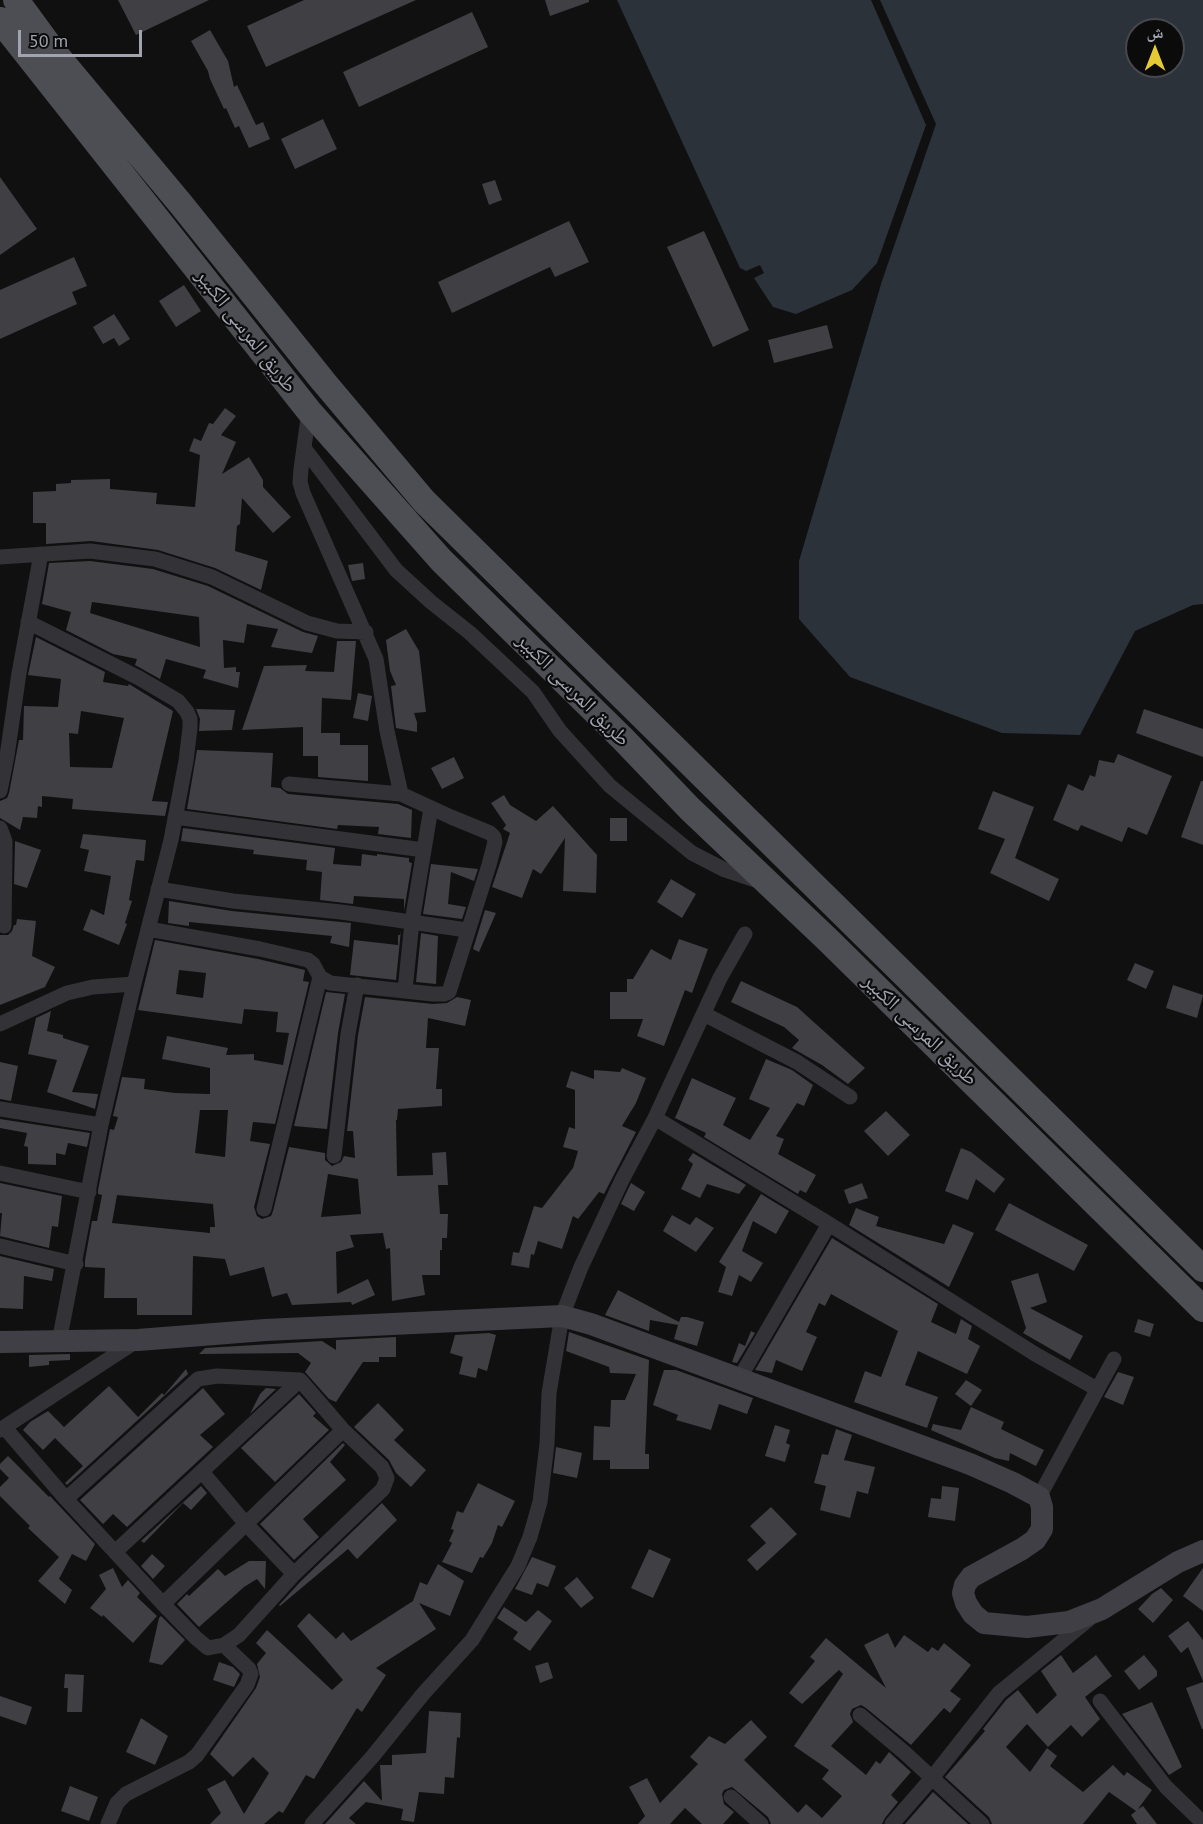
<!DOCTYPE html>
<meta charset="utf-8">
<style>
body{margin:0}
#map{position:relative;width:1203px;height:1824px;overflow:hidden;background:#101011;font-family:"PT Sans","Noto Naskh Arabic",sans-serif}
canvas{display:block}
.north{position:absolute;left:1125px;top:18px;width:60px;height:60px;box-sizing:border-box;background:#0b0b0c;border:2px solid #47484e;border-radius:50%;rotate:0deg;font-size:16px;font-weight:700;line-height:24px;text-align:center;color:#a2a3b1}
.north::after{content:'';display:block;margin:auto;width:21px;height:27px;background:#e4ca34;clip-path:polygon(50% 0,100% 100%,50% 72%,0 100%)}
.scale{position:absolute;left:18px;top:30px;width:124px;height:27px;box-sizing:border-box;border:3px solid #a2a3b1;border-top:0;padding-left:8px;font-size:18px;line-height:21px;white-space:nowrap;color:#a2a3b1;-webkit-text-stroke:4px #0b0b0c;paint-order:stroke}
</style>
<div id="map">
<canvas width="1203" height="1824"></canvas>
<div class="north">ش</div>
<div class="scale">50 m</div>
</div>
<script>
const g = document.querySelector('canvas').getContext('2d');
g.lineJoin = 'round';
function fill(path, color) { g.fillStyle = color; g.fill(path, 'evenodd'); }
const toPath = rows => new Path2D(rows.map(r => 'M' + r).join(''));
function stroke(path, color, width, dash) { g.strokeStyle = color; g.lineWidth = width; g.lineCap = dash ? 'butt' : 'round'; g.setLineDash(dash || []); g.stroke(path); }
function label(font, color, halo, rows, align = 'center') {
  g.font = font + ' "PT Sans","Noto Naskh Arabic",sans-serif'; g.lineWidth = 4.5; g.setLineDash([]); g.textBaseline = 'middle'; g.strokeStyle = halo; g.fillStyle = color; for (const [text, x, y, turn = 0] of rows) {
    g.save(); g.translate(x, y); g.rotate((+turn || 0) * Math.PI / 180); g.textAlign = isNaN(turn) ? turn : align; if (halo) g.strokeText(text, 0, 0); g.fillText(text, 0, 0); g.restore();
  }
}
fill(toPath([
 [617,0,871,0,926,125,877,263,852,290,796,314,773,307,754,278,764,273,760,265,746,271,740,268],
 [880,0,1203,0,1203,604,1193,605,1135,631,1080,735,1002,733,850,677,799,619,799,561,882,281,936,124],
 [1137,30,1173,30,1173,66,1137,66]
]), '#2c323a');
fill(toPath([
 [118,0,209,0,136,35],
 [304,0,416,0,266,67,247,26],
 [545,0,589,0,589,2,550,16],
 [472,12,488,47,359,107,343,72],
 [210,30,228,61,234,87,237,85,256,125,263,122,270,139,249,148,239,126,235,128,226,108,224,109,210,79,208,71,191,41],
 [323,119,337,149,295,169,281,139],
 [0,177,37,229,0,255],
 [495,180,502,200,489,205,482,184],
 [569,221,589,262,555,277,550,267,452,313,438,282],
 [704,231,749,330,713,347,667,247],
 [74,257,87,286,72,292,77,304,0,339,0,290],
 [184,285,201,311,176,327,159,301],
 [114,314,130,339,119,346,114,338,103,344,93,327],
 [827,325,833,348,774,363,768,340],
 [225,408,236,416,221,435,236,442,222,474,249,457,263,480,263,487,291,517,273,533,242,498,240,524,237,526,235,551,268,561,261,590,215,568,158,550,91,541,46,544,46,523,33,523,33,492,56,491,56,484,71,483,71,480,110,479,110,489,157,493,156,504,195,507,200,455,189,451,194,438,201,441,209,423,213,424],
 [90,561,153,569,208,586,303,632,318,636,312,653,271,647,278,629,247,624,244,643,223,640,224,668,236,667,236,672,240,672,238,688,203,678,206,670,166,659,160,679,135,665,137,659,113,654,66,630,71,612,42,604,49,563],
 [92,602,199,617,200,647,90,613],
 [363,563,365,579,352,581,348,565],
 [406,629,419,651,426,712,414,713,417,722,417,732,396,728,391,686,396,685,390,671,386,640],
 [36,637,105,672,103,682,128,686,129,684,173,711,152,801,168,802,165,816,72,809,73,799,42,796,42,807,38,806,37,818,23,817,20,830,0,818,0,801,7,798,9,793,19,740,23,740,24,706,58,707,61,679,28,675],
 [81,711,124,718,112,768,70,767,69,733,78,734],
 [337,641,356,641,351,700,322,698,321,733,340,733,340,745,368,745,368,781,318,777,318,756,303,756,303,727,242,730,264,666,307,665,305,671,334,672],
 [358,693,372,696,368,721,353,718],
 [196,709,235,710,232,730,199,731,200,719],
 [1144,709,1203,729,1203,757,1136,733],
 [197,750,273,753,271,787,280,788,288,794,398,804,412,810,411,838,378,834,379,827,338,825,337,829,187,809],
 [1118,754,1172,776,1147,835,1128,827,1122,842,1081,825,1078,831,1053,820,1068,784,1083,791,1090,775,1095,777,1099,760,1114,763],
 [454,757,464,778,442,789,431,768],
 [1201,781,1203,781,1203,845,1181,837],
 [993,791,1034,807,1015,858,1059,879,1049,901,990,873,1005,839,978,829],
 [504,795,510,805,536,821,553,806,597,855,596,893,563,891,565,838,541,874,533,869,522,898,492,887,510,833,503,829,506,825,491,803],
 [610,818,627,818,627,841,610,841],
 [183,828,335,848,333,864,361,866,362,854,377,856,377,854,409,858,409,862,412,863,404,911,404,899,354,896,353,904,320,900,322,872,306,870,307,860,253,854,254,850,181,841],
 [83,834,146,840,144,861,136,860,129,900,132,901,125,923,127,924,119,945,83,930,91,909,104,915,111,876,84,871,89,850,80,848],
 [15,841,41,850,27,888,14,884],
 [431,864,478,869,474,881,451,872,448,904,466,907,462,919,423,914],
 [671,879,696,894,682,918,657,902],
 [169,901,232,911,351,923,349,947,330,943,332,936,189,922,189,926,168,923],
 [485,910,496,913,479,952,473,949],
 [17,919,36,921,32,956,55,967,45,987,0,1005,0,935,8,935,12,931,14,925,16,925],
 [401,930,396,980,350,975,354,940,398,945,398,935,401,935],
 [421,933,438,936,436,984,416,982],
 [679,939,708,949,692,993,685,990,664,1046,637,1036,643,1019,610,1019,610,992,627,992,627,979,633,979,651,949,671,960],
 [155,940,258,959,305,970,303,981,309,982,275,1124,253,1122,250,1141,270,1144,254,1207,257,1216,262,1219,271,1216,273,1211,289,1147,325,1153,325,1160,332,1166,341,1162,344,1156,355,1158,353,1131,347,1131,358,1035,365,997,433,1004,447,1003,457,997,471,1000,465,1026,428,1018,426,1048,439,1048,436,1089,442,1089,442,1106,398,1109,397,1120,396,1120,397,1176,433,1175,432,1153,446,1152,448,1185,438,1185,440,1214,448,1214,447,1238,442,1238,442,1250,440,1250,440,1275,422,1275,425,1295,392,1301,390,1248,386,1249,383,1233,350,1235,354,1247,336,1252,337,1294,368,1279,375,1295,352,1305,351,1302,292,1305,287,1293,272,1297,264,1267,230,1276,225,1259,193,1256,192,1315,137,1315,137,1298,104,1298,105,1268,85,1267,85,1260,92,1221,97,1221,102,1195,98,1194,98,1190,110,1129,114,1130,118,1117,113,1116,122,1077,145,1079,144,1089,175,1093,210,1094,210,1068,162,1059,167,1036,228,1048,226,1055,254,1054,254,1060,283,1065,289,1033,276,1032,278,1012,244,1009,242,1024,138,1010],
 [179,970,206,973,203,998,176,994],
 [200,1110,228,1110,225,1157,195,1153],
 [328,1174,358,1179,361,1214,321,1217],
 [117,1195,213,1204,215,1227,210,1227,210,1233,112,1223],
 [1135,963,1154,971,1146,989,1127,980],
 [741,981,797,1007,865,1068,848,1084,822,1065,792,1048,799,1040,784,1027,731,1002],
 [1173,985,1203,995,1197,1018,1166,1008],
 [326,992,345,994,338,1033,327,1129,294,1126],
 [51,1011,47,1031,63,1035,63,1038,89,1046,72,1092,98,1094,95,1109,47,1092,57,1060,28,1054,36,1018],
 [766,1059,792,1070,813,1085,804,1106,797,1103,776,1136,784,1139,778,1154,816,1175,806,1193,800,1190,798,1194,704,1137,706,1133,675,1118,692,1078,736,1098,723,1125,750,1140,770,1108,749,1099],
 [0,1062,18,1066,11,1101,0,1099],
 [622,1068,646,1078,636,1103,622,1126,636,1132,604,1194,599,1192,578,1219,573,1216,562,1249,538,1241,534,1255,531,1254,529,1268,511,1265,513,1252,519,1253,534,1206,542,1208,573,1168,578,1151,563,1147,569,1127,575,1129,575,1090,566,1087,571,1071,594,1079,594,1070,620,1072],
 [886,1111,910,1135,888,1156,864,1131],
 [0,1119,90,1133,87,1147,68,1143,65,1155,56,1153,56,1165,28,1164,28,1147,24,1146,27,1133,0,1128],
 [961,1148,971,1152,1005,1179,994,1193,976,1179,968,1200,945,1191],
 [693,1153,746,1185,739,1194,707,1184,700,1198,681,1189,693,1164,688,1160],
 [0,1183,62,1196,58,1227,52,1226,49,1248,0,1236,2,1213,0,1213],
 [631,1183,645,1192,634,1211,621,1204],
 [862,1183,868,1198,849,1204,844,1190],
 [761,1194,789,1211,776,1234,753,1221,742,1251,763,1263,751,1282,739,1275,732,1296,718,1292,726,1267,719,1262],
 [1009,1203,1088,1245,1074,1271,995,1230],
 [856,1208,879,1217,876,1226,944,1244,953,1224,974,1233,949,1287,849,1225],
 [672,1215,690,1225,696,1217,714,1228,696,1252,663,1231],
 [832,1238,938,1304,931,1322,956,1334,961,1319,972,1326,968,1339,980,1346,967,1374,918,1351,905,1385,938,1397,927,1428,854,1402,865,1371,881,1377,898,1331,831,1294,825,1306,819,1303,806,1332,817,1337,802,1371,776,1360,772,1373,755,1370],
 [0,1256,54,1269,52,1281,24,1276,23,1309,0,1308],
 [1038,1273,1047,1302,1030,1308,1083,1336,1070,1360,1023,1333,1026,1328,1011,1281],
 [618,1290,679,1322,681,1317,687,1317,704,1322,697,1346,674,1339,678,1325,650,1320,649,1331,605,1315],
 [1138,1319,1154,1324,1150,1337,1134,1332],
 [751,1331,755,1333,737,1363,732,1362,739,1343,745,1346],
 [569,1332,649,1360,645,1454,649,1454,649,1469,610,1469,610,1460,593,1460,594,1426,610,1427,611,1400,625,1400,636,1374,610,1373,609,1367,566,1351],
 [489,1333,496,1335,487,1371,478,1368,476,1378,459,1374,463,1357,450,1353,455,1335],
 [396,1337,396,1357,379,1357,379,1362,363,1362,336,1402,329,1399,305,1372,311,1363,298,1353,199,1354,205,1348,322,1341,336,1350,336,1340],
 [70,1354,70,1360,49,1361,49,1365,29,1367,29,1355],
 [186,1369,188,1374,67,1485,65,1483,83,1466,55,1438,43,1450,23,1430,30,1422,48,1411,64,1427,109,1386,138,1417,162,1393,164,1395],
 [664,1370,676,1370,753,1398,747,1414,719,1404,711,1430,676,1420,678,1415,653,1405],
 [1118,1372,1134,1377,1123,1405,1104,1397],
 [966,1380,982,1390,971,1406,955,1394],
 [203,1388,225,1414,200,1435,213,1447,127,1527,113,1514,103,1524,80,1500],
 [266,1388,276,1389,250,1414,260,1394],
 [299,1394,316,1413,313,1416,329,1430,275,1482,241,1448],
 [378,1403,404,1430,394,1440,426,1470,411,1487,396,1473,389,1460,354,1427],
 [971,1407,1004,1422,1001,1429,1044,1450,1036,1466,1010,1453,1009,1461,995,1458,931,1430,933,1424,961,1430],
 [775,1425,790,1430,786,1443,790,1445,785,1462,765,1456],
 [836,1429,852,1435,844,1460,875,1467,868,1494,857,1491,850,1518,820,1510,826,1486,814,1483,822,1454,828,1455],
 [343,1443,345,1445,330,1462,346,1480,303,1519,319,1537,294,1560,260,1524],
 [556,1447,582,1453,577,1478,553,1473],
 [8,1456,49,1497,50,1496,95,1544,86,1561,72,1554,59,1579,72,1590,65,1604,38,1581,59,1557,28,1528,30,1526,0,1496,0,1487,9,1478,0,1469,0,1464],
 [478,1483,515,1501,502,1527,498,1525,492,1543,483,1558,480,1557,472,1573,442,1562,452,1543,449,1541,454,1530,451,1529,457,1511,463,1513],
 [201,1486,207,1493,191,1510,183,1503,144,1543,141,1541],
 [942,1486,959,1488,955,1521,928,1517,931,1498,941,1499],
 [382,1503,397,1520,357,1559,348,1549,280,1606,279,1605,301,1581],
 [771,1507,797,1534,757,1571,747,1560,766,1543,750,1526],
 [649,1549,671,1559,653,1598,631,1588],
 [152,1554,165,1566,153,1579,141,1566],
 [532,1557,556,1566,548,1587,537,1583,532,1595,515,1589],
 [249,1561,266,1561,265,1589,257,1579,244,1587,199,1627,177,1604,187,1594,189,1596,218,1569,225,1576],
 [438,1564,464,1581,450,1616,419,1603,436,1629,376,1668,386,1675,362,1712,357,1708,314,1779,306,1775,283,1813,279,1811,264,1824,210,1824,221,1813,207,1789,225,1780,244,1814,269,1773,253,1757,233,1777,210,1754,256,1688,260,1677,257,1664,266,1653,256,1643,267,1630,332,1690,343,1680,297,1626,309,1613,336,1639,343,1632,351,1641,413,1601,420,1582,427,1585],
 [113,1568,122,1587,128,1580,140,1593,137,1597,157,1616,133,1643,103,1615,102,1617,90,1608,106,1589,99,1575],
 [1203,1568,1203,1611,1183,1596],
 [577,1577,594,1598,581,1608,564,1588],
 [1161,1588,1173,1600,1153,1623,1138,1609,1152,1594],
 [504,1607,526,1622,538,1610,552,1621,530,1651,513,1639,518,1632,497,1618],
 [161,1616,185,1640,162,1665,149,1662,159,1618],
 [1188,1621,1203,1640,1203,1681,1188,1647,1181,1653,1168,1636],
 [888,1633,895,1648,904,1635,928,1652,932,1647,938,1651,944,1643,971,1665,950,1691,961,1699,950,1713,944,1708,911,1745,866,1708,861,1705,852,1709,850,1714,853,1722,831,1746,866,1775,876,1761,880,1764,889,1752,911,1772,891,1795,898,1802,885,1818,882,1824,771,1824,768,1817,732,1787,724,1790,722,1794,724,1804,734,1812,723,1824,702,1824,685,1808,670,1824,638,1824,645,1816,629,1787,647,1778,660,1803,698,1764,690,1757,709,1736,725,1744,751,1720,767,1737,744,1760,798,1813,806,1804,822,1818,842,1796,822,1779,829,1770,794,1746,843,1674,839,1670,802,1704,789,1693,815,1661,810,1657,826,1638,886,1688,864,1645],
 [1061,1655,1073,1673,1096,1655,1112,1676,1085,1697,1100,1719,1082,1737,1071,1725,1048,1747,1027,1724,1006,1747,1030,1772,1047,1748,1057,1756,1050,1766,1083,1792,1113,1765,1124,1776,1127,1772,1152,1790,1138,1809,1143,1806,1157,1824,1137,1824,1131,1815,1136,1811,1109,1792,1083,1824,992,1824,989,1817,945,1777,985,1731,983,1729,1006,1700,1018,1690,1037,1714,1057,1695,1041,1671],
 [1144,1655,1157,1671,1157,1676,1139,1690,1124,1671],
 [219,1662,233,1667,240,1674,234,1687,213,1680],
 [548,1662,553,1678,540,1683,535,1666],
 [65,1674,84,1675,82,1712,67,1712,68,1688,64,1688],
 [1203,1682,1203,1729,1202,1729,1186,1688],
 [0,1696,32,1707,26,1725,0,1716],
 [1152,1702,1182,1767,1169,1775,1122,1714],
 [429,1711,461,1713,460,1738,457,1737,454,1778,445,1777,444,1794,419,1792,414,1822,401,1820,403,1809,366,1802,349,1818,356,1824,325,1824,364,1781,382,1801,380,1765,392,1765,392,1755,426,1753],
 [141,1718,168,1736,155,1765,126,1752],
 [70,1786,98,1797,89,1821,61,1811],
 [933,1792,968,1824,905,1824]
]), '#3f3f44');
stroke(toPath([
 [309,411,301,469,300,482,303,493,376,659,387,731,401,794],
 [304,448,396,570,431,602,470,633,533,692,560,731,610,786,692,853,725,870,761,882],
 [0,557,90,551,155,559,212,577,307,623,337,631,366,632],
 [28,622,139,678,178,701,187,712,190,719,190,728,186,761,171,840,134,984,101,1125,59,1342],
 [0,791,7,756,19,673,41,554],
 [175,817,424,850],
 [0,828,5,841,5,854,4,926],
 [158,889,233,901,341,912,467,930],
 [148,929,260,949,308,960,313,964,320,977,330,983,433,994,444,994,449,992,489,865,495,842,494,837,490,833,451,817,401,794,289,784],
 [405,990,412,922,431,808],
 [704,1014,797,1062,850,1097],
 [0,1024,67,993,93,987,134,984],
 [0,1109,101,1125],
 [655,1118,829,1224,1035,1354,1097,1389],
 [334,1156,348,1034,357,985],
 [0,1173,89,1192],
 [264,1209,320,977],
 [0,1246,76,1264],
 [739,1379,829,1224],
 [5,1428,66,1499,163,1604,196,1638,208,1648,224,1645,239,1635,294,1574,383,1489,387,1478,382,1467,343,1430,300,1380,217,1376,198,1379,66,1499],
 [0,1430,138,1340],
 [203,1473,246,1524,294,1574],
 [1039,1497,1114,1359],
 [115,1552,300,1380],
 [163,1604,343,1430],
 [1100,1701,1166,1787,1203,1823],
 [860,1715,905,1753,982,1824],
 [731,1797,761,1824],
 [108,1824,117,1803,126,1794,189,1762,197,1755,247,1685,251,1674,249,1669,224,1645],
 [312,1824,373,1756,423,1694,472,1640,518,1566,530,1537,540,1502,547,1444,549,1393,562,1316,581,1267,622,1180,655,1118,720,978,745,934],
 [892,1824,932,1778,999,1693,1088,1620]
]), '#333337', 15);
stroke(toPath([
 [0,1342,138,1340,265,1330,562,1316,591,1324,970,1464,1013,1483,1039,1497,1042,1507,1042,1529,1035,1540,1022,1549,971,1577,965,1585,963,1593,966,1603,973,1614,984,1623,1027,1627,1069,1622,1102,1609,1178,1562,1203,1551]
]), '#3f3f45', 22);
stroke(toPath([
 [16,0,54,52,180,203,323,381,424,501,1203,1269],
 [0,20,309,411,441,560,623,739,690,809,828,940,1203,1309]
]), '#4d4d54', 26);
label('21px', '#a2a3b1', '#0b0b0c', [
 ["طريق المرسى الكبير",246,331,52],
 ["طريق المرسى الكبير",573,690,45],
 ["طريق المرسى الكبير",920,1030,44]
]);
</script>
